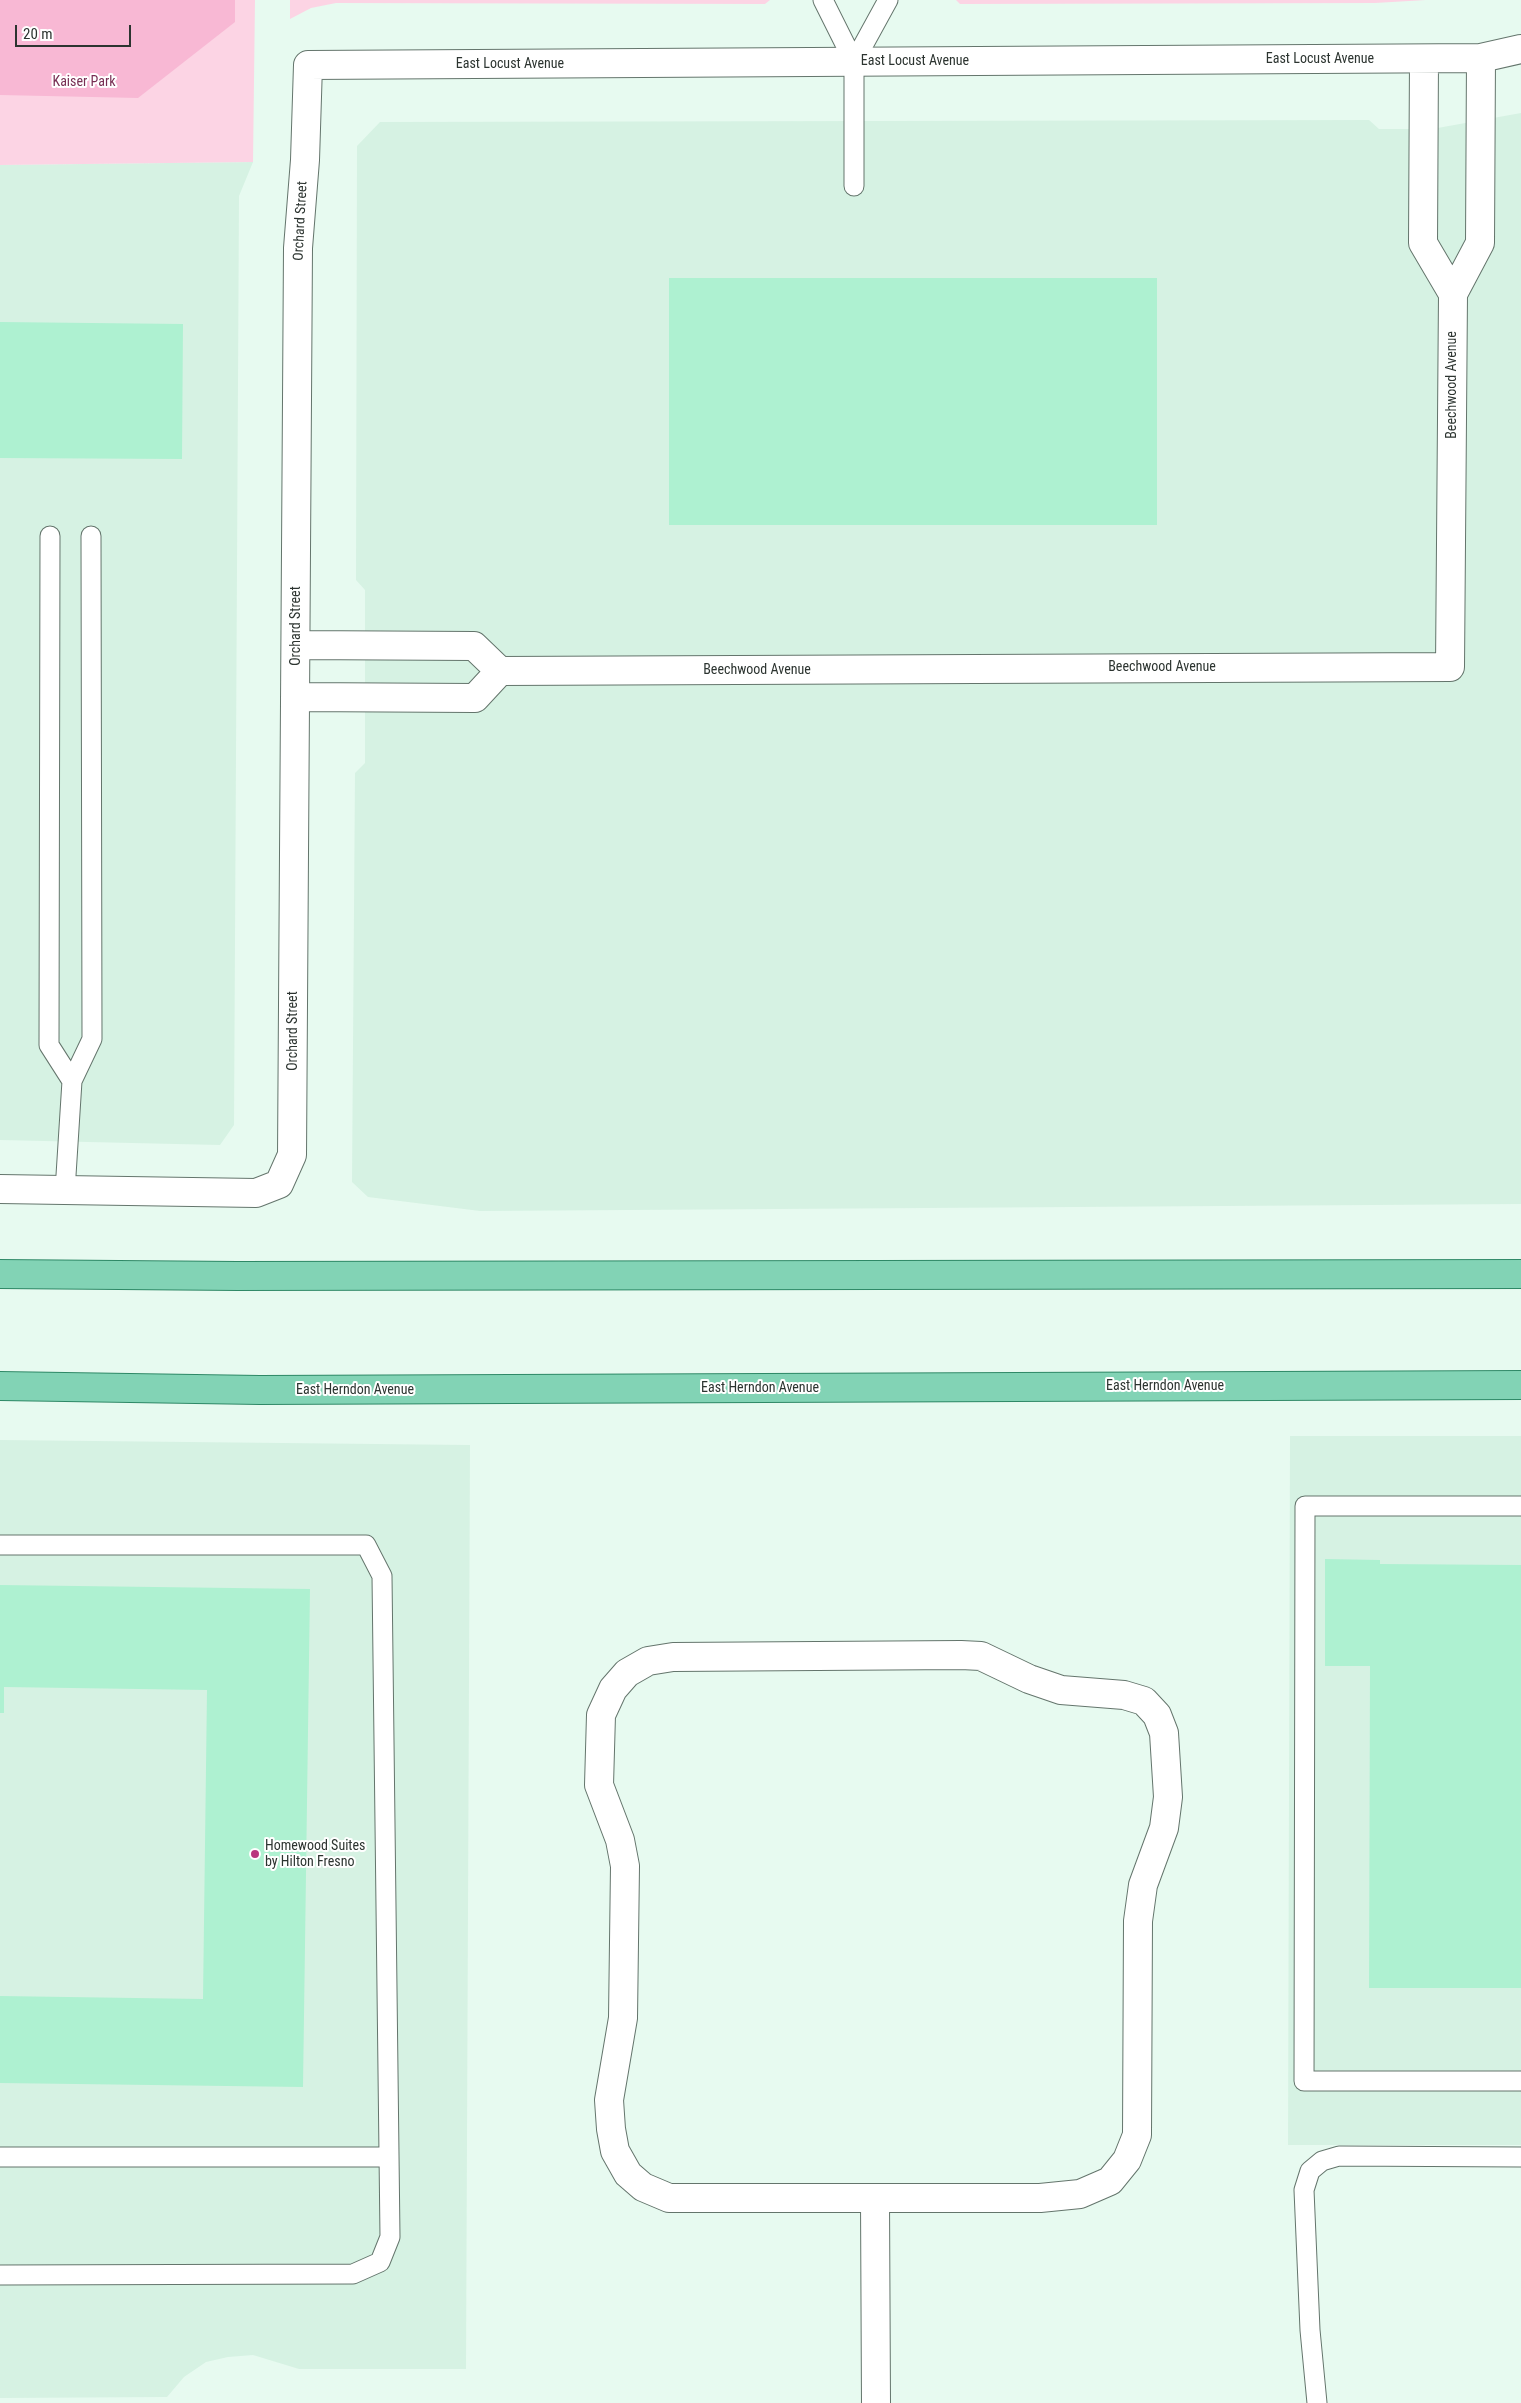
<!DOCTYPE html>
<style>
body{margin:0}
#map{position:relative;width:1521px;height:2403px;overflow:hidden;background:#e7faf0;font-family:"Roboto Condensed",sans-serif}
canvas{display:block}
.scale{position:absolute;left:15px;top:25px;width:116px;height:22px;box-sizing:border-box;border:2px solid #2c3430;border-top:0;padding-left:6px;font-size:15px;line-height:18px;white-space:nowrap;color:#2c3430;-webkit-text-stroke:4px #fff;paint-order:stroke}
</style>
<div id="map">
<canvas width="1521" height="2403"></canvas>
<div class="scale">20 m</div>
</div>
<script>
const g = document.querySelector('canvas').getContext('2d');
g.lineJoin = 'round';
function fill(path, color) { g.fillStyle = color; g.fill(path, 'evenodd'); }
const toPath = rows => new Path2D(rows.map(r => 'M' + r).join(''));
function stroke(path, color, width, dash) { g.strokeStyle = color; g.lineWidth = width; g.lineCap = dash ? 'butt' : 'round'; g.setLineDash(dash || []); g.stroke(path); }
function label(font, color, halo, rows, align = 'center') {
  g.font = font + ' "Roboto Condensed",sans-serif'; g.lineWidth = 4; g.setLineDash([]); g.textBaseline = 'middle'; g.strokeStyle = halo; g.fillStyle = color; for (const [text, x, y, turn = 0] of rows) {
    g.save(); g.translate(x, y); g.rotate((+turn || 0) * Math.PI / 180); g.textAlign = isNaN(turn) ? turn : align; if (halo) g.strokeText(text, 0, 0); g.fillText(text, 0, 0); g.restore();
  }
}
fill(toPath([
 [1521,113,1521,1204,480,1211,368,1197,352,1182,355,773,365,763,365,590,356,580,357,146,380,122,1369,120,1379,129,1432,129],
 [253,162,239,196,234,1125,220,1145,0,1140,0,165],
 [1290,1436,1521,1436,1521,2145,1288,2145],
 [0,1440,470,1445,466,2369,299,2369,253,2355,228,2357,206,2362,184,2377,167,2397,0,2398]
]), '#d6f2e3');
fill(toPath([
 [0,0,255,0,253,162,0,165],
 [290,0,770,0,765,4,336,3,311,8,290,19],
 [956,0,1426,0,1375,3,960,4]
]), '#fcd4e4');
fill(toPath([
 [0,0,235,0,235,22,138,98,0,95]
]), '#f8b8d4');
fill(toPath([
 [669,278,1157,278,1157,525,669,525],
 [0,322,183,324,182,459,0,458],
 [1325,1559,1380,1560,1380,1564,1521,1565,1521,1988,1369,1988,1370,1666,1325,1666],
 [0,1585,310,1589,303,2087,0,2083,0,1996,203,1999,207,1690,4,1687,4,1713,0,1713]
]), '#aef1d1');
const service = toPath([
 [823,0,854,62,854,186],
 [854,62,888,0],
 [50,536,49,1045,72,1081,92,1039,91,536],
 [65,1191,72,1081],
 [1521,1506,1305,1506,1304,2081,1521,2081],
 [0,1545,366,1545,382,1576,390,2237,380,2262,353,2274,0,2275],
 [0,2157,388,2157],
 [1317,2403,1310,2330,1304,2190,1310,2171,1322,2161,1339,2156,1521,2157]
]);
const minor = toPath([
 [1424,59,1423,243,1453,294,1480,243,1481,58],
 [500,671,1450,667,1453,294],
 [295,697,475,698,500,671,474,646,296,645],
 [0,1189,256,1193,279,1184,292,1155,298,248,305,160,308,65,1481,58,1521,49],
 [961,1655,981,1656,1029,1679,1061,1690,1124,1695,1144,1701,1157,1715,1164,1733,1168,1797,1164,1828,1143,1885,1138,1921,1137,2135,1127,2160,1110,2181,1080,2194,1040,2198,669,2198,643,2187,628,2174,615,2151,611,2129,609,2100,623,2018,625,1866,620,1840,599,1785,601,1715,613,1689,627,1673,648,1661,673,1657,961,1655],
 [875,2200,876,2403]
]);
const primary = toPath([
 [0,1274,237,1276,1521,1274],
 [0,1386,260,1390,1521,1385]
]);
stroke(service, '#64756c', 21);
stroke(minor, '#64756c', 30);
stroke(primary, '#2e8866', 30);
stroke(service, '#fff', 19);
stroke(minor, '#fff', 28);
stroke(primary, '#82d3b5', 28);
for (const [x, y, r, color] of [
 [255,1854,5,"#b9367d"]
]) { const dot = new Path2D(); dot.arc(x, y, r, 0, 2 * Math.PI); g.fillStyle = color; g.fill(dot); stroke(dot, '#fff', 2); }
label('14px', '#2c3430', '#fff', [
 ["East Locust Avenue",1320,59],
 ["East Locust Avenue",915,61],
 ["East Locust Avenue",510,64],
 ["Orchard Street",301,221,-87],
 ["Beechwood Avenue",1452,385,-90],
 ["Orchard Street",296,626,-90],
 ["Beechwood Avenue",1162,667],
 ["Beechwood Avenue",757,670],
 ["Orchard Street",293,1031,-90],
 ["East Herndon Avenue",1165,1386],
 ["East Herndon Avenue",760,1388],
 ["East Herndon Avenue",355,1390]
]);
label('14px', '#782f54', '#fff', [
 ["Kaiser Park",84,82]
]);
label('14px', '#2c3430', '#fff', [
 ["Homewood Suites",265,1846],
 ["by Hilton Fresno",265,1862]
], 'left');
</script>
